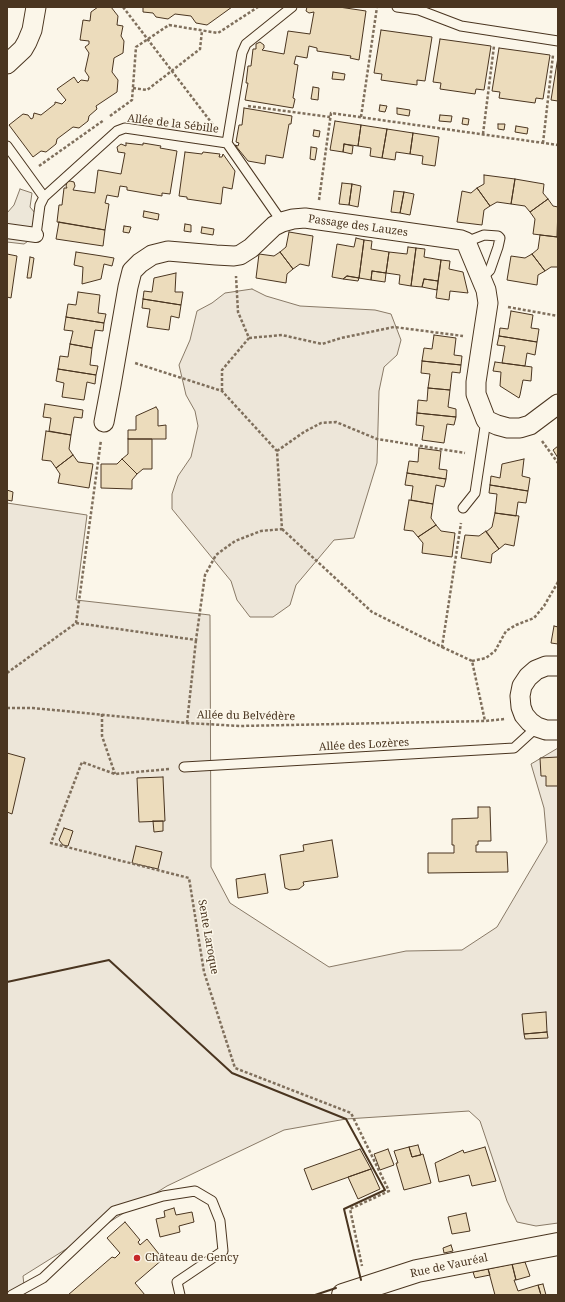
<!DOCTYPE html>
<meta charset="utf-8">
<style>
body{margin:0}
#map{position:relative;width:565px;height:1302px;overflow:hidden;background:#fbf6e9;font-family:"Noto Serif",serif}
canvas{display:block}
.frame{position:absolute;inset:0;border:8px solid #4a3520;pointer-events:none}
</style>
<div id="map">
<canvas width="565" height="1302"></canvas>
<div class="frame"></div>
</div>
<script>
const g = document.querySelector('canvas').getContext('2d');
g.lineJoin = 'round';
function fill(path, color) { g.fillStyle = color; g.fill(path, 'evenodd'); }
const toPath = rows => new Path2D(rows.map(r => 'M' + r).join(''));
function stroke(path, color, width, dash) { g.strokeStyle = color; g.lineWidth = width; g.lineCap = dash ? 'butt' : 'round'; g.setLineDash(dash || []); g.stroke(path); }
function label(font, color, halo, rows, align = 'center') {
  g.font = font + ' "Noto Serif",serif'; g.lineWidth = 3; g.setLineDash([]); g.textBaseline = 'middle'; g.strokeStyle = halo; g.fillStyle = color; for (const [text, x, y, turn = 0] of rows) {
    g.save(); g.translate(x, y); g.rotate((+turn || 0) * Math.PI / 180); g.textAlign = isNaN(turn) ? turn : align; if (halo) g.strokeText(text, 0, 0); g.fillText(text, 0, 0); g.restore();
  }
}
const green = toPath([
 [252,289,266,296,300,306,375,310,391,314,401,340,397,355,384,367,379,391,377,463,354,538,334,540,296,585,290,605,273,617,250,617,237,600,231,581,172,509,172,494,178,476,191,457,198,426,195,411,186,395,179,365,190,340,197,311,212,303,225,293,252,289],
 [7,503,87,515,76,600,210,615,211,867,230,903,329,967,406,951,462,950,497,927,547,842,544,808,531,764,558,748,558,1223,536,1226,517,1222,507,1201,480,1121,469,1111,346,1119,284,1130,167,1186,23,1276,25,1295,7,1295,7,503]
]);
fill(green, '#ede6d9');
stroke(green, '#887966', 1);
const parking = toPath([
 [20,189,32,193,30,207,35,213,34,237,24,244,7,242,7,213,14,205,20,189]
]);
fill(parking, '#ede7d9');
stroke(parking, '#887966', 1);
const building = toPath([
 [98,7,111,7,118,16,117,25,123,26,121,36,124,41,123,53,114,58,112,72,118,80,117,92,96,106,97,109,89,116,88,121,79,128,73,127,57,139,56,144,46,152,41,151,33,157,9,125,23,114,28,115,31,119,33,118,34,113,41,115,55,104,55,102,62,104,66,100,57,89,74,77,78,83,81,80,88,81,89,77,85,71,89,53,85,47,89,44,89,41,80,40,83,20,90,21,91,12,98,7],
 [143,7,232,7,207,25,196,23,191,16,175,14,168,19,156,17,153,13,143,12,143,7],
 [307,7,339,7,366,11,359,60,350,58,351,56,317,51,317,48,309,46,307,58,296,56,294,64,298,65,293,98,295,99,293,108,245,100,248,83,246,83,248,66,251,66,253,49,256,49,256,44,260,42,264,45,264,48,262,50,284,54,288,31,310,34,314,12,309,13,306,11,307,7],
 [381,30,432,37,425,81,417,80,417,85,381,80,382,74,374,73,381,30],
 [440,39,491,46,484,90,476,89,475,94,440,89,441,83,433,82,440,39],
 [499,48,550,55,543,99,536,98,535,103,499,98,500,92,492,91,499,48],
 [558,57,558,101,551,100,558,57],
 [333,72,345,74,344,80,332,79,333,72],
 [313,87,319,88,318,100,311,99,313,87],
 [380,105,387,106,385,112,379,111,380,105],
 [244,108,292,116,291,124,289,124,283,158,266,155,265,164,248,161,235,145,238,146,239,143,236,142,239,125,242,125,244,108],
 [397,108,410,110,409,116,397,114,397,108],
 [440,115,452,116,451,122,439,121,440,115],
 [463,118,469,119,468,125,462,124,463,118],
 [335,121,361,125,358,146,344,144,343,152,330,150,335,121],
 [498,124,505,124,504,130,498,129,498,124],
 [361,125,387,129,382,158,370,156,371,148,358,146,361,125],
 [516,126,528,128,527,134,515,132,516,126],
 [387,129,413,133,410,154,396,152,395,160,382,158,387,129],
 [314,130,320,131,319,137,313,136,314,130],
 [413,133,439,137,435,166,422,164,423,156,410,154,413,133],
 [126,143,143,145,143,143,161,146,160,148,177,151,170,194,162,193,162,196,127,190,127,187,120,186,118,197,107,195,105,203,109,204,105,230,57,222,59,205,62,205,64,188,67,188,66,186,67,182,70,181,74,182,75,186,73,190,95,193,98,170,121,174,125,153,118,152,117,147,121,144,126,146,126,143],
 [344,144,353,146,352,154,343,152,344,144],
 [311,147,317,148,315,160,310,159,311,147],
 [185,152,202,154,203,152,220,154,219,157,222,157,223,154,235,171,232,189,223,187,221,204,187,199,187,197,179,196,185,152],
 [484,175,515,179,511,204,497,202,490,206,477,188,484,184,484,175],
 [515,179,544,184,543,193,548,199,530,212,525,206,511,204,515,179],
 [342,183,352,184,349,205,339,204,342,183],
 [352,184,361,186,358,207,349,205,352,184],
 [477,188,490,206,484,210,482,225,457,222,462,191,471,193,477,188],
 [394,191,404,192,400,213,391,212,394,191],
 [404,192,414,194,410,215,400,213,404,192],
 [548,199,553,206,558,207,557,237,533,234,535,219,530,212,548,199],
 [144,211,159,214,158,220,143,217,144,211],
 [59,222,105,230,103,246,56,239,59,222],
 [185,224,191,225,191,232,184,231,185,224],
 [124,226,131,227,129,233,123,232,124,226],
 [202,227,214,229,213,235,201,233,202,227],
 [289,232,313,236,309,266,300,264,293,269,280,252,286,247,289,232],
 [540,235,558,237,558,267,551,267,545,271,532,254,538,249,540,235],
 [356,238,364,240,359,278,347,276,343,279,332,277,337,244,354,247,356,238],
 [364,240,372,241,371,249,389,252,386,273,372,271,371,280,359,278,364,240],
 [408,247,416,248,411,286,399,284,400,275,386,273,389,252,407,254,408,247],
 [416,248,425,249,424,257,441,260,438,281,424,279,422,287,411,286,416,248],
 [76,252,102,256,114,258,112,266,104,264,101,279,82,284,83,267,74,265,76,252],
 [280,252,293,269,287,274,286,283,256,278,259,254,274,256,280,252],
 [7,254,17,256,11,298,7,297,7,254],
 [532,254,545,271,538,275,537,285,507,280,511,256,525,258,532,254],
 [30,257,34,258,31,278,27,278,30,257],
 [441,260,450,261,449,269,463,272,468,293,450,291,449,300,436,298,441,260],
 [372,271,386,273,385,282,371,280,372,271],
 [176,273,175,292,183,292,181,305,143,299,144,291,152,292,154,278,176,273],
 [347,276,359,278,358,281,343,279,347,276],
 [424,279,438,281,437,290,422,287,424,279],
 [78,292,100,295,98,313,106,314,104,323,66,317,68,304,76,305,78,292],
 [143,299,181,305,179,318,171,316,169,330,147,327,150,309,142,308,143,299],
 [511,311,533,315,531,328,539,329,537,342,499,336,500,328,508,329,511,311],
 [66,317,104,323,103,331,95,330,92,348,70,344,73,331,64,330,66,317],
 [434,335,456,338,454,355,462,356,461,365,422,361,424,348,432,349,434,335],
 [499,336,537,342,535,355,527,353,525,366,502,363,505,346,497,345,499,336],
 [70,344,92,348,90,365,98,366,96,375,58,369,60,356,68,357,70,344],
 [422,361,461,365,460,373,452,372,450,390,428,388,430,374,421,373,422,361],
 [495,362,532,367,531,381,523,380,520,395,519,398,500,386,501,372,493,371,495,362],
 [58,369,96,375,95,384,87,382,84,400,62,397,64,383,56,381,58,369],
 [428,388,450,390,448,407,456,409,456,417,417,413,418,400,427,401,428,388],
 [45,404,83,410,82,418,74,417,71,435,49,431,51,418,43,417,45,404],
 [156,407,158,410,158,426,166,425,166,439,128,439,128,430,136,430,136,416,156,407],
 [417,413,456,417,454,425,447,424,444,443,422,440,424,426,416,425,417,413],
 [46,431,71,435,69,449,73,455,56,468,51,461,42,460,46,431],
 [128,439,152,439,152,469,143,469,137,474,122,459,128,454,128,439],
 [558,446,558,458,553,450,558,446],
 [419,448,441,451,439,469,447,470,446,479,407,473,409,461,418,462,419,448],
 [73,455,78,462,93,464,89,488,58,483,60,474,56,468,73,455],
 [122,459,137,474,132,480,132,489,101,488,101,464,117,464,122,459],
 [524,459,522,476,530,478,528,491,490,485,491,476,500,478,502,464,524,459],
 [407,473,446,479,444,487,436,485,433,504,411,500,413,486,405,485,407,473],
 [490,485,528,491,526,503,518,502,516,516,495,513,497,494,489,493,490,485],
 [7,490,13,492,12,501,7,500,7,490],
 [409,500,433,504,431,518,436,525,418,537,413,531,404,530,409,500],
 [495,513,519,516,514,546,505,544,499,549,486,532,492,527,495,513],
 [436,525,441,531,455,533,452,557,422,553,423,543,418,537,436,525],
 [486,531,499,549,492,554,491,563,461,558,465,535,479,536,486,531],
 [554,626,558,627,558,644,551,643,554,626],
 [7,753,25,758,12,814,7,812,7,753],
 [558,757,558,786,546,786,546,776,541,776,540,758,558,757],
 [163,777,165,821,139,822,137,778,163,777],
 [478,807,490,807,491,841,478,841,478,845,476,845,476,852,507,852,508,872,428,873,428,853,454,853,454,845,452,845,452,819,478,818,478,807],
 [153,821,163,821,163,831,154,832,153,821],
 [64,828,73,831,68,846,63,845,59,840,64,828],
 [332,840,338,877,303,882,304,885,299,889,290,890,285,888,280,855,304,851,303,845,332,840],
 [136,846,162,852,158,869,132,863,136,846],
 [265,874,268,893,238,898,236,879,265,874],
 [546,1012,547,1032,524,1034,522,1014,546,1012],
 [547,1032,548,1038,525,1039,524,1034,547,1032],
 [418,1145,421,1155,412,1157,409,1147,418,1145],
 [409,1147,412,1157,423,1154,431,1183,404,1190,396,1163,398,1163,394,1151,409,1147],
 [485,1147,496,1181,472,1186,469,1175,439,1182,435,1163,463,1150,464,1153,485,1147],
 [360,1149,371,1169,312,1190,304,1169,360,1149],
 [388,1149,394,1165,380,1170,374,1154,388,1149],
 [371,1169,380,1189,358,1199,348,1177,371,1169],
 [174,1208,176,1215,192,1212,194,1222,179,1226,180,1232,160,1237,156,1219,165,1217,164,1211,174,1208],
 [466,1213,470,1231,452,1234,448,1217,466,1213],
 [125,1222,140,1240,138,1242,140,1245,147,1239,163,1259,135,1283,145,1295,68,1295,112,1257,115,1258,120,1253,107,1238,125,1222],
 [451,1245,453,1251,444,1253,443,1248,451,1245],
 [525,1262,530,1276,516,1280,512,1264,525,1262],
 [512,1264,516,1280,514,1280,518,1291,538,1285,541,1295,495,1295,488,1269,512,1264],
 [488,1269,490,1275,475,1278,473,1272,488,1269],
 [543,1284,546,1295,541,1295,538,1285,543,1284]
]);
fill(building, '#ecdcbc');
stroke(building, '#4a3520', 1);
const service = toPath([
 [397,7,419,10,461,26,558,41],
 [227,143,282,222],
 [7,146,44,197],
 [36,235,40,205,44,197,117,131,125,128,227,143,242,53,246,44,292,7],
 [466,242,484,235,498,236,500,238,498,247,490,270,487,273,480,276],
 [463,508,475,493,486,420],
 [184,767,514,748,537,727],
 [12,1295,43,1278,114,1211,163,1196,195,1191,212,1201,220,1221,223,1251,177,1282,180,1295]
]);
const pedestrian = toPath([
 [7,231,36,235]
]);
const minor = toPath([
 [7,64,23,49,27,42,32,30,36,7],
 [104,422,111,385,128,287,132,271,140,263,152,255,168,251,216,255,234,256,240,255,251,248,274,226,282,222,293,219,305,218,461,240,466,242,486,290,488,303,476,382,476,394,486,420,497,425,508,428,520,428,530,425,558,404],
 [558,666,546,666,536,670,528,677,522,686,520,696,521,707,524,715,530,722,537,727,546,730,558,730]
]);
const tertiary = toPath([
 [343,1295,417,1271,558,1244]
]);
stroke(service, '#4a3520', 11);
stroke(pedestrian, '#4a3520', 16);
stroke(minor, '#4a3520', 21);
stroke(tertiary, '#4a3520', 24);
stroke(toPath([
 [123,7,214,126],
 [133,88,147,90,200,49,202,31],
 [248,106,330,117],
 [110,116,132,100,136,47,169,25,218,33,258,7],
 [361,117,377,7],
 [483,134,494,46],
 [543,143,553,55],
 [39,166,104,120],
 [319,200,331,113,558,145],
 [508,307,558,316],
 [249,338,282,335,322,344,341,338,394,327,463,336],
 [222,391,222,370,249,338,238,312,236,276],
 [542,441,558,463],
 [277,451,304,432,321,423,336,422,377,439,465,453],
 [282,529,372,612,442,647,461,523],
 [76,623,196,640,205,575,216,555,235,541,261,531,282,529,277,451,222,391,135,363],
 [442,647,472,661,485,721],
 [472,661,486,658,495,651,506,631,516,625,534,618,544,606,558,582],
 [7,673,76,623,101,440],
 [7,708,33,708,187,723,240,726,485,721,505,719],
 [102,714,102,736,115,774],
 [187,723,196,640],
 [169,769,115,774,82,762,51,843,189,878,204,972,235,1068,351,1113,389,1191,350,1209,362,1266]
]), '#7f6f5c', 2.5, [3, 2]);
stroke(service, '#fbf6e9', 9);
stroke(pedestrian, '#fbf6e9', 14);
stroke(minor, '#fbf6e9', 19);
stroke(tertiary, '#fbf6e9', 22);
stroke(toPath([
 [7,982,109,960,232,1073,346,1119,385,1190,344,1209,361,1280],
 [315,1295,336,1288]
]), '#4a3520', 2);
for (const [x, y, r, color] of [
 [137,1258,4,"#c62828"]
]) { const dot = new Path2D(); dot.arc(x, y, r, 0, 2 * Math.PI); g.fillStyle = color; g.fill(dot); stroke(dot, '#fbf6e9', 1.5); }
label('11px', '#4a3520', '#fbf6e9', [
 ["Allée de la Sébille",173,124,7],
 ["Passage des Lauzes",358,226,8],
 ["Allée du Belvédère",246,716,1],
 ["Allée des Lozères",364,745,-3],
 ["Sente Laroque",208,937,80],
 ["Rue de Vauréal",449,1266,-12]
]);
label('11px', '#4a3520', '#fbf6e9', [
 ["Château de Gency",145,1258]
], 'left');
</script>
